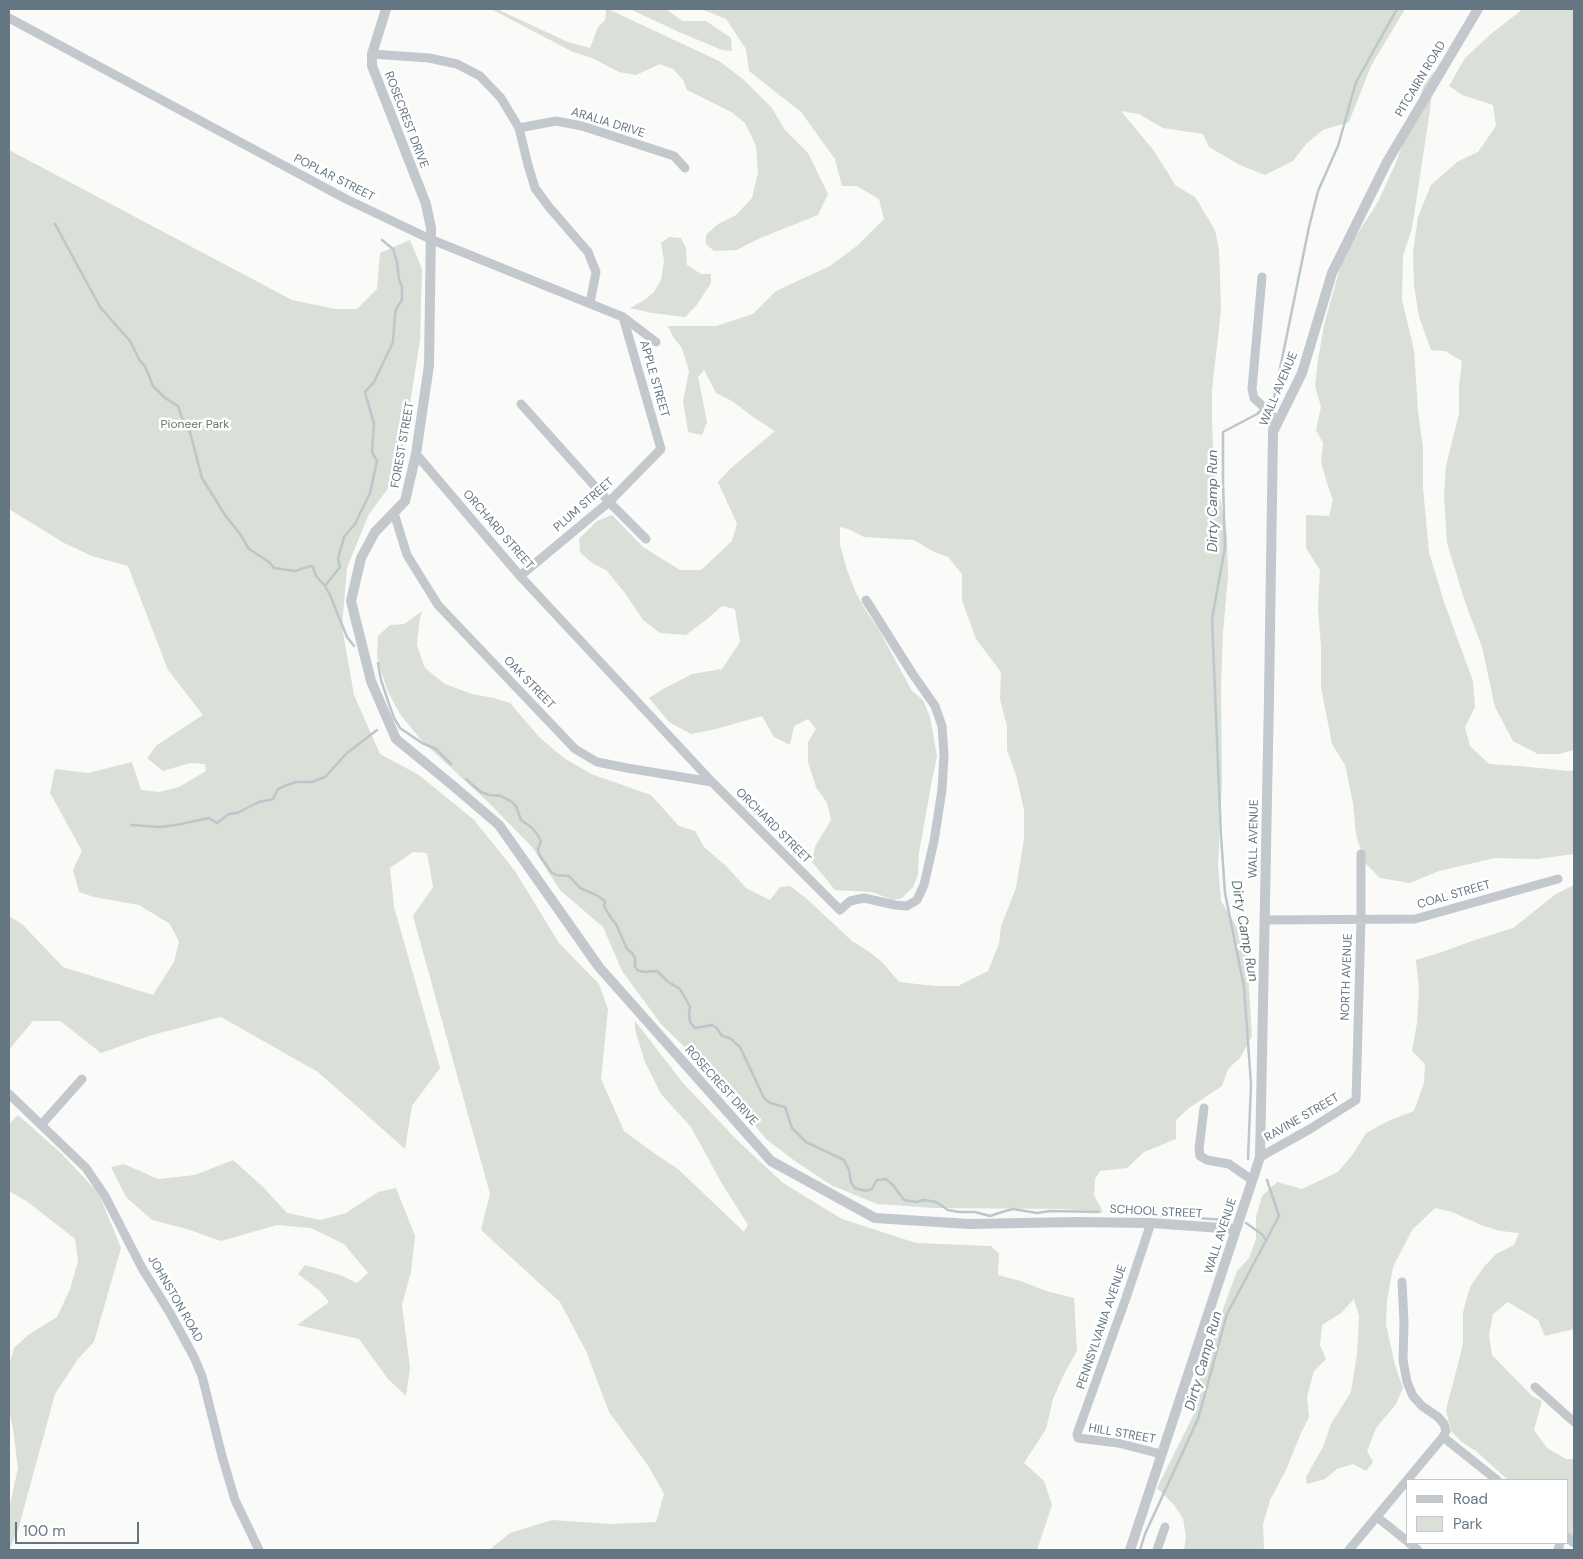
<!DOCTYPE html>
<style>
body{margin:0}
#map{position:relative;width:1583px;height:1559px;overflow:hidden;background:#fafaf8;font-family:"DM Sans",sans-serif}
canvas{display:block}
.frame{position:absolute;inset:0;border:10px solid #657683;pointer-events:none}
.legend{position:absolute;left:1406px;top:1479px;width:162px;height:65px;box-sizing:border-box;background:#fff;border:1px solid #c1c8cd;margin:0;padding:6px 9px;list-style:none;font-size:15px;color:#657683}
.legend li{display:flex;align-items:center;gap:10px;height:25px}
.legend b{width:25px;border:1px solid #c1c8cd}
.scale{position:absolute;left:15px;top:1522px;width:124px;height:22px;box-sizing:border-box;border:2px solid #657683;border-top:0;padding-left:6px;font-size:15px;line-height:18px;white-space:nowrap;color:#657683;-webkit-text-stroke:4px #fff;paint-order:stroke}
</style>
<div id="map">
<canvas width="1583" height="1559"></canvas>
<div class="frame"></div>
<ul class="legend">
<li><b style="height:6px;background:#c3c8cc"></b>Road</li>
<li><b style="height:14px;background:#dadfd7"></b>Park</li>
</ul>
<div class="scale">100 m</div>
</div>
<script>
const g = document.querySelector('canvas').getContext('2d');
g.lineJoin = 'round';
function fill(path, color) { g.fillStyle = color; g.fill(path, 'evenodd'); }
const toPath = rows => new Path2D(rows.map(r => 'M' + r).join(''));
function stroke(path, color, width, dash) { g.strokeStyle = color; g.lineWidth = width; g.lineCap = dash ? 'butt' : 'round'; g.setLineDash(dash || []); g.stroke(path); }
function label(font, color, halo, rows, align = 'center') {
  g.font = font + ' "DM Sans",sans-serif'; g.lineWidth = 5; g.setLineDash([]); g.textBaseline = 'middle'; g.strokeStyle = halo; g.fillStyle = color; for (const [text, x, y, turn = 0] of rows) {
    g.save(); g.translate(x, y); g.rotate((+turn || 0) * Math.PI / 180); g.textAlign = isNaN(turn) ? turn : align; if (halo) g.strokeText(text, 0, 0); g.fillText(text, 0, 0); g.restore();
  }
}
fill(toPath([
 [491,9,497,9,568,42,590,48,598,27,605,20,606,9,608,9,719,61,743,79,772,108,785,130,808,153,828,194,818,215,758,239,737,250,714,251,706,244,706,235,718,224,736,215,752,198,758,173,756,146,745,123,731,112,687,90,683,80,673,69,660,64,636,75,619,72,592,58,573,52],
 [630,9,666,9,682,21,706,21,731,38,732,51,722,50,679,32],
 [701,9,1405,9,1371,66,1349,122,1323,130,1307,143,1293,161,1265,175,1240,165,1209,147,1203,134,1163,128,1139,114,1121,111,1154,151,1176,186,1195,197,1215,230,1219,250,1221,310,1212,390,1212,425,1214,464,1227,536,1228,577,1223,632,1221,688,1222,781,1218,865,1221,901,1246,942,1252,1036,1240,1058,1228,1069,1222,1086,1189,1108,1176,1120,1176,1139,1144,1152,1127,1168,1100,1171,1095,1179,1094,1195,1103,1212,1065,1209,934,1208,877,1204,831,1185,795,1161,766,1139,718,1080,661,1024,622,971,603,927,560,890,532,847,488,802,421,740,400,714,387,690,377,657,378,636,390,625,404,624,422,611,419,623,417,645,425,668,445,684,472,694,494,698,510,703,540,738,564,758,591,774,651,795,679,826,695,831,704,847,726,866,746,888,770,900,780,887,790,886,807,899,852,941,871,953,884,964,899,982,935,986,958,986,988,971,999,944,1001,926,1016,888,1024,839,1024,810,1016,775,1007,750,1007,726,1000,699,1001,672,976,639,962,600,962,574,948,557,934,552,914,540,864,537,848,529,840,527,840,545,847,570,857,595,866,611,879,630,912,691,923,700,930,717,937,756,931,785,919,853,918,875,913,887,902,898,893,900,872,892,835,890,812,862,815,847,831,820,827,803,816,787,808,762,808,742,816,729,808,719,794,726,790,745,774,737,762,716,716,729,691,734,669,722,649,698,665,688,692,674,722,669,740,642,735,609,722,606,707,619,686,635,660,633,643,620,625,593,606,570,592,563,580,552,579,539,597,521,612,515,643,547,680,570,701,570,732,541,737,524,718,482,731,468,775,431,753,417,732,401,716,393,704,370,698,377,707,422,702,435,688,432,683,401,689,371,682,348,673,337,668,326,716,326,753,314,776,291,830,266,858,245,884,219,879,199,857,186,842,186,835,159,801,112,749,71,746,49,726,19],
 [1523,9,1574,9,1574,750,1559,754,1538,754,1513,741,1495,707,1482,647,1465,602,1447,543,1444,494,1446,466,1459,414,1459,387,1462,361,1445,351,1431,350,1419,317,1414,285,1413,252,1418,217,1431,185,1457,162,1478,152,1496,126,1493,105,1462,95,1449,86,1465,58,1492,33],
 [1434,71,1430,110,1412,228,1403,256,1402,300,1414,350,1418,411,1423,448,1423,488,1429,552,1444,602,1473,681,1475,707,1465,727,1470,746,1489,764,1518,766,1569,771,1574,770,1574,854,1538,859,1495,858,1439,871,1410,883,1380,878,1365,863,1356,835,1353,803,1345,765,1332,744,1321,687,1321,647,1318,607,1320,570,1306,548,1306,515,1329,516,1333,500,1327,483,1321,462,1323,443,1316,430,1321,407,1315,386,1318,360,1324,325,1339,271,1350,245,1378,202,1397,160,1424,85],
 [9,150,292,300,335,309,357,309,377,289,380,253,410,240,422,269,420,340,399,473,368,516,347,568,342,627,354,695,380,754,419,775,474,820,515,871,559,943,599,984,608,1009,601,1079,624,1131,654,1153,678,1169,744,1232,748,1225,721,1182,691,1127,661,1094,645,1062,635,1030,635,1021,683,1083,737,1140,783,1183,842,1219,916,1243,991,1246,999,1254,998,1275,1021,1281,1046,1291,1074,1298,1077,1351,1063,1376,1053,1399,1046,1429,1024,1463,1044,1481,1052,1505,1037,1550,489,1550,510,1533,552,1520,610,1524,656,1522,664,1494,649,1467,609,1412,586,1351,560,1302,481,1230,490,1194,413,916,433,887,427,853,413,852,390,868,394,907,440,1068,412,1106,405,1149,318,1072,221,1017,152,1035,101,1053,60,1021,33,1021,9,1050,9,916,22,924,63,967,153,995,174,962,179,942,170,924,139,905,94,897,79,892,73,870,82,851,50,793,55,769,88,773,132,762,141,790,159,792,179,787,206,771,205,764,190,763,163,771,147,758,157,745,203,715,168,670,128,566,92,556,64,543,9,509],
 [669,237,681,238,686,248,687,265,701,274,711,274,711,283,696,306,685,317,652,313,630,308,643,301,654,292,661,280,664,261,661,243],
 [1574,885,1574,1329,1545,1336,1538,1320,1508,1302,1493,1314,1489,1335,1492,1355,1532,1396,1542,1401,1534,1430,1547,1448,1566,1459,1574,1459,1574,1538,1567,1532,1567,1480,1508,1480,1477,1452,1462,1442,1451,1431,1446,1410,1463,1344,1463,1312,1470,1287,1483,1268,1496,1254,1514,1245,1519,1233,1500,1231,1481,1225,1452,1212,1435,1208,1412,1230,1393,1267,1387,1301,1386,1324,1395,1365,1403,1388,1396,1404,1376,1428,1367,1451,1373,1462,1366,1471,1353,1464,1337,1469,1325,1479,1307,1484,1306,1477,1323,1447,1331,1424,1351,1392,1357,1354,1359,1316,1354,1299,1341,1313,1322,1325,1320,1345,1326,1359,1314,1371,1307,1397,1309,1417,1301,1433,1286,1470,1270,1500,1263,1524,1264,1550,1184,1550,1186,1537,1183,1518,1174,1505,1157,1488,1195,1412,1197,1389,1203,1364,1237,1271,1249,1258,1256,1239,1256,1217,1262,1196,1277,1182,1302,1189,1338,1172,1353,1154,1366,1133,1390,1120,1414,1111,1424,1083,1425,1064,1412,1051,1417,1023,1419,990,1416,960,1442,952,1475,940,1513,928,1556,894],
 [18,1115,62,1154,99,1194,121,1248,94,1342,78,1359,55,1394,18,1530,9,1550,9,1509,18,1468,13,1429,9,1409,9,1366,14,1348,28,1335,57,1317,70,1289,78,1261,75,1239,28,1202,9,1191,9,1124],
 [233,1160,263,1187,287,1213,320,1220,346,1213,378,1192,396,1188,415,1236,411,1272,402,1305,410,1368,406,1396,388,1379,359,1339,297,1325,329,1302,320,1291,298,1274,305,1265,340,1275,357,1283,368,1273,344,1244,311,1228,277,1225,221,1241,187,1229,152,1220,126,1197,111,1167,124,1164,158,1179,195,1175]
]), '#dadfd7');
stroke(toPath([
 [55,224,100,307,130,341,140,361,145,366,153,386,165,398,178,406,184,423,190,432,202,478,225,515,240,534,249,549,269,562,274,568,295,571,311,566,313,567,316,576,325,586,330,595,347,637,354,646],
 [325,586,340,567,338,559,344,537,355,524,370,493,377,461,372,452,374,424,365,392,374,382,393,342,395,315,396,309,402,300,402,287,399,279,397,262,393,249,382,240],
 [378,663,381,680,389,704,394,718,400,728,422,743,436,749,451,764],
 [466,779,481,792,489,795,501,796,512,802,516,806,521,820,531,827,537,834,541,841,538,849,539,854,551,872,556,875,569,876,580,888,596,895,605,901,604,906,611,918,616,924,627,949,632,953,635,958,635,966,637,970,644,972,657,971,667,981,680,989,690,1007,689,1013,690,1022,695,1028,712,1025,717,1028,721,1035,731,1039,740,1047,764,1098,770,1103,785,1107,792,1128,806,1142,844,1160,849,1170,851,1182,855,1188,866,1191,872,1189,877,1180,886,1179,893,1185,904,1200,916,1202,924,1200,936,1202,948,1210,959,1212,975,1212,990,1216,1002,1212,1013,1209,1037,1213,1050,1211,1099,1212],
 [131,825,159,827,176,825,209,818,217,823,229,814,237,813,259,802,273,799,278,789,287,785,296,782,312,782,325,777,347,753,377,730],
 [1248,1159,1251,1084,1244,987,1225,893,1221,836,1212,619,1225,547,1223,482,1223,432,1257,414,1274,398,1309,227,1318,191,1338,146,1356,82,1397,9],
 [1130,1214,1228,1220],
 [1246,1223,1263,1235,1266,1241],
 [1140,1550,1145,1534,1198,1419,1227,1314,1279,1216,1267,1180]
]), '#bbc7cb', 2.5);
stroke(toPath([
 [9,18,346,199,430,239,623,317,656,342],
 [372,54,429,58,457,64,480,76,501,98,519,128,528,165,535,188,549,207,588,252,596,272,590,303],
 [519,128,556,121,582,126,674,156,685,168],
 [1262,277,1252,389,1254,398,1272,415,1273,431],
 [521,404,609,502,646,539],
 [416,454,520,576,712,782,840,910,850,901,864,898,895,905,907,906,917,900,924,885,934,841,942,790,944,755,942,726,935,706,912,673,866,600],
 [394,513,407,555,438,605,575,749,597,762,627,768,712,782],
 [520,576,609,502,661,449,623,317],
 [1265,920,1415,919,1558,879],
 [9,1094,86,1168,105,1196,142,1268,170,1313,194,1357,202,1376,222,1456,235,1500,259,1550],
 [1204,1108,1199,1149,1200,1156,1207,1160,1229,1164,1252,1180],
 [41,1125,82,1079],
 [1260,1157,1310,1129,1356,1100,1361,920,1361,854],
 [1151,1223,1126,1298,1077,1434,1078,1438,1118,1443,1161,1454],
 [1535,1387,1574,1422],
 [1443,1437,1497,1480],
 [1377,1517,1407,1541],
 [1567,1537,1574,1543],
 [1409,1543,1418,1550],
 [1157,1550,1165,1527],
 [1349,1550,1443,1437,1446,1431,1444,1424,1438,1417,1422,1406,1413,1396,1407,1382,1403,1360,1404,1323,1402,1282],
 [1558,1550,1560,1543]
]), '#c3c8cc', 9);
stroke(toPath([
 [386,9,372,54,372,66,426,204,431,228,429,365,416,454,405,501,375,532,361,558,351,601,371,681,396,739,451,784,499,825,599,967,771,1161,875,1218,969,1224,1075,1222,1151,1223,1236,1229],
 [1130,1550,1260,1157,1269,697,1273,432,1302,373,1332,273,1387,162,1478,9]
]), '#c3c8cc', 10);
label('12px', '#657683', '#fff', [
 ["PITCAIRN ROAD",1421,79,-59],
 ["ROSECREST DRIVE",406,120,69],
 ["ARALIA DRIVE",608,123,17],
 ["POPLAR STREET",334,178,27],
 ["APPLE STREET",654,379,74],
 ["WALL AVENUE",1279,389,-67],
 ["FOREST STREET",403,445,-80],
 ["PLUM STREET",584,505,-41],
 ["ORCHARD STREET",498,530,49],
 ["OAK STREET",529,683,46],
 ["ORCHARD STREET",773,826,45],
 ["WALL AVENUE",1254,839,-89],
 ["COAL STREET",1454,895,-16],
 ["NORTH AVENUE",1347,977,-88],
 ["ROSECREST DRIVE",721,1086,48],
 ["RAVINE STREET",1302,1118,-30],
 ["SCHOOL STREET",1156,1212,3],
 ["WALL AVENUE",1221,1236,-72],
 ["JOHNSTON ROAD",175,1299,60],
 ["PENNSYLVANIA AVENUE",1102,1327,-71],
 ["HILL STREET",1122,1434,10]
]);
label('12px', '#687a64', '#fff', [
 ["Pioneer Park",195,425]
]);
label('italic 14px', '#60757c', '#fff', [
 ["Dirty Camp Run",1213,501,-90],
 ["Dirty Camp Run",1244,931,80],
 ["Dirty Camp Run",1204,1361,-74]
]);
</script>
